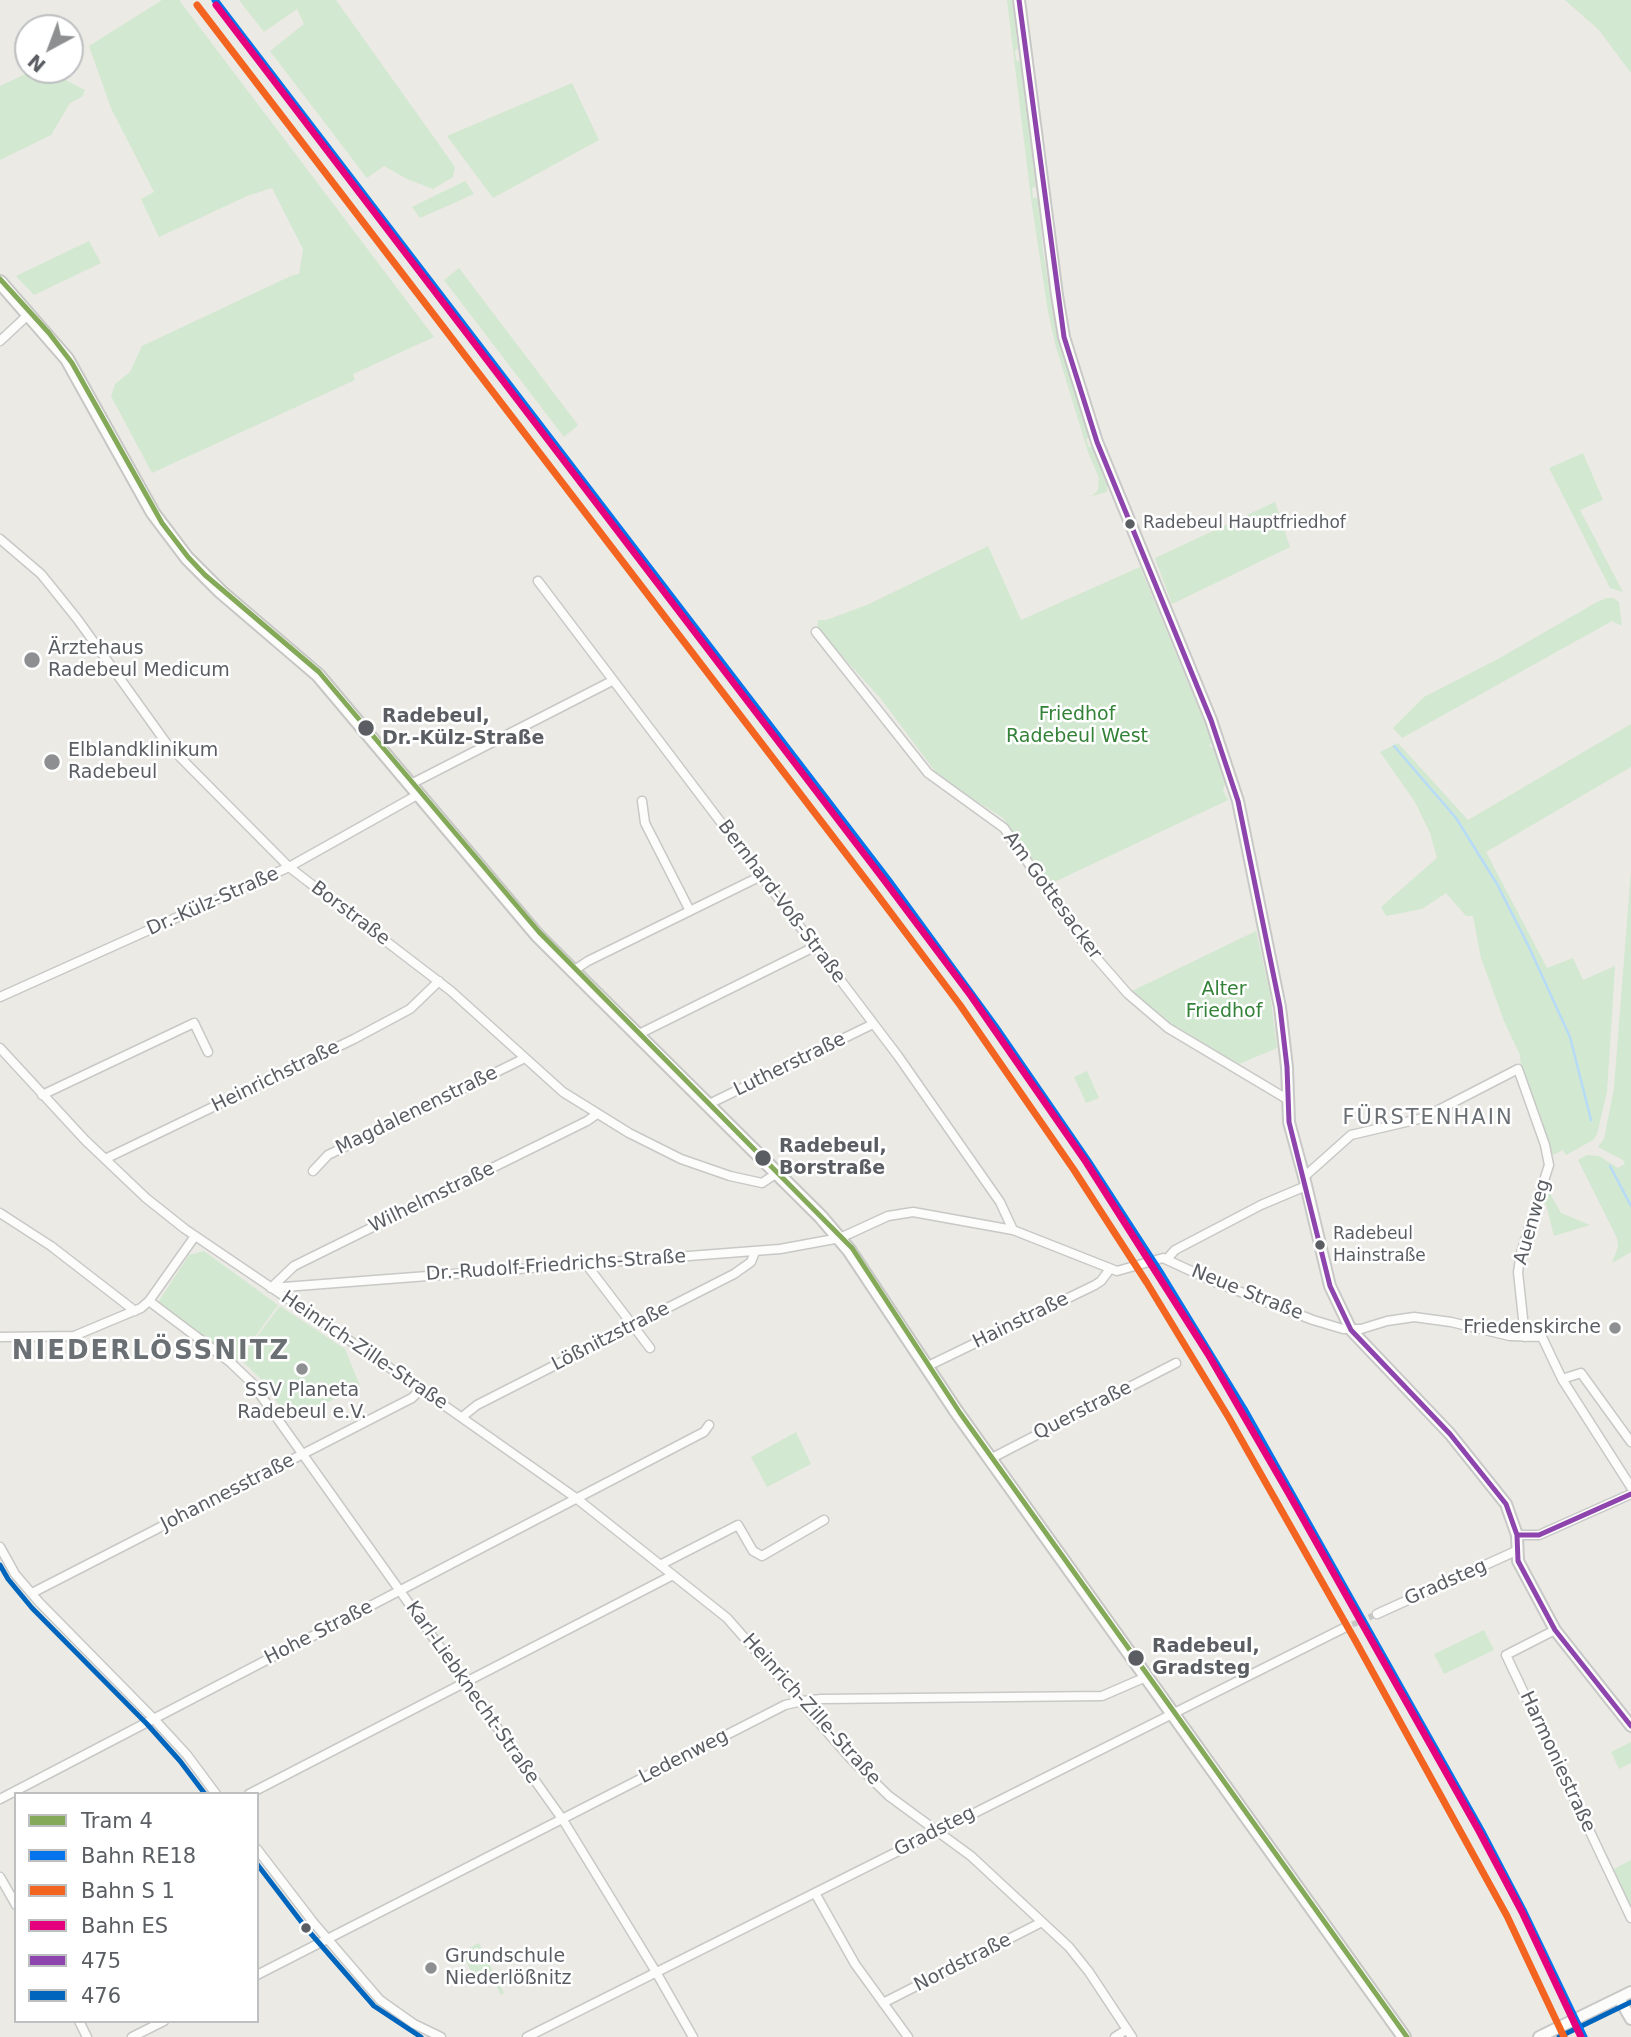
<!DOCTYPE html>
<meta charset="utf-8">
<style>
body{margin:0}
#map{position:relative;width:1631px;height:2037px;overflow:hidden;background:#ebeae5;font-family:"DejaVu Sans",sans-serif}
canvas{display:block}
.legend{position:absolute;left:14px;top:1792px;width:245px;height:231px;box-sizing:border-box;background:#fff;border:2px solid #bdbfc1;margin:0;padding:9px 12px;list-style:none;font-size:21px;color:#5a5e63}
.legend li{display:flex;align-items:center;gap:14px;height:35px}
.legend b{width:35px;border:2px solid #bdbfc1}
.north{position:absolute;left:14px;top:14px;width:70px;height:70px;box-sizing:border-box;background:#fff;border:2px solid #bdbfc1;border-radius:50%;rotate:221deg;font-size:19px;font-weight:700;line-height:28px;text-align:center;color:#5a5e63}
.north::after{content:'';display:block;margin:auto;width:24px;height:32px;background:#8d8f90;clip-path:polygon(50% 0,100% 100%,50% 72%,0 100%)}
</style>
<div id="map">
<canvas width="1631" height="2037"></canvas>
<ul class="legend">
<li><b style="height:9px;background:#84a958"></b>Tram 4</li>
<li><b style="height:9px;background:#0474ec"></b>Bahn RE18</li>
<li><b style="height:9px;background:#f36421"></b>Bahn S 1</li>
<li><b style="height:9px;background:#e5007d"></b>Bahn ES</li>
<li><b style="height:9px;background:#8e44ad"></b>475</li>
<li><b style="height:9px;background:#0065bd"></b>476</li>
</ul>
<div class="north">N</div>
</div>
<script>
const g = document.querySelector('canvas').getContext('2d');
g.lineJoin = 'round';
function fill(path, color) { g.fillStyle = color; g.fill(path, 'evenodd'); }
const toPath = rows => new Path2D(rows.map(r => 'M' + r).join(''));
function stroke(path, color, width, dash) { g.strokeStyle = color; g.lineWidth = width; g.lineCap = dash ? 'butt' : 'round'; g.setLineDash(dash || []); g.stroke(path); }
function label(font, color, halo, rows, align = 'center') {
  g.font = font + ' "DejaVu Sans",sans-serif'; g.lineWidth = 5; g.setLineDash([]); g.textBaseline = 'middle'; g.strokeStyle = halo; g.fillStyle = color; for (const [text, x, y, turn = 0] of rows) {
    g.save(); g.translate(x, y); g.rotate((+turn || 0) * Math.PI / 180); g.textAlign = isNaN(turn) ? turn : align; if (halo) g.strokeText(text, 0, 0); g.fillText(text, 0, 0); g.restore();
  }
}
fill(toPath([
 [162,0,179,0,434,337,353,374,355,380,152,473,111,396,115,384,130,372,142,346,293,275,299,274,303,249,272,188,247,196,159,237,141,199,154,192,111,108,89,46],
 [239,0,336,0,455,167,453,177,433,189,407,179,384,166,367,178,270,51,304,24,297,9,264,32],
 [1007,0,1012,0,1018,49,1015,50,1016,60,1020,62,1036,187,1032,188,1033,198,1038,198,1043,251,1056,332,1089,438,1086,439,1089,447,1092,447,1107,485,1107,492,1092,496,1098,490,1099,478,1088,452,1056,347,1048,312,1031,199],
 [1565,0,1631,0,1631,73,1599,30],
 [34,70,46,70,85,90,82,97,70,103,51,135,0,160,0,86],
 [572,83,599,140,493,198,447,136],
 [465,181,474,194,420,218,412,207],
 [89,241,101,263,34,295,16,276],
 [459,268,578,425,564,437,444,280],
 [1583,453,1603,500,1580,510,1623,592,1610,588,1549,468],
 [1275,502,1290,547,1172,604,1155,558],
 [988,546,1021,620,1140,567,1212,741,1209,746,1217,751,1226,781,1223,790,1228,800,1050,884,1003,818,940,778,881,699,817,628,818,620,826,620,867,605],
 [1607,598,1613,598,1619,602,1622,626,1612,621,1402,738,1393,728,1424,697,1498,659,1597,602],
 [1631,724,1631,767,1486,852,1547,968,1573,958,1583,980,1615,966,1607,1092,1597,1134,1593,1140,1566,1155,1563,1150,1553,1155,1521,1068,1520,1055,1504,1021,1481,958,1473,916,1466,916,1446,893,1422,909,1386,916,1381,907,1437,858,1430,833,1415,802,1380,752,1398,743,1468,820],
 [1631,870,1631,1252,1612,1263,1618,1247,1617,1238,1578,1160,1587,1155,1599,1156,1618,1168,1625,1164,1623,1160,1598,1147,1604,1139,1614,1088],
 [1256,931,1270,993,1277,1048,1239,1064,1172,1024,1132,991],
 [1087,1071,1099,1098,1086,1103,1074,1077],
 [1547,1188,1561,1213,1590,1225,1554,1236,1546,1204,1542,1203],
 [204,1251,278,1305,237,1362,157,1304,189,1255],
 [280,1306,345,1349,360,1386,290,1421,260,1378,240,1359],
 [796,1432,811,1464,767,1487,751,1457],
 [1484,1630,1494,1650,1444,1674,1434,1654],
 [1631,1742,1631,1763,1619,1769,1611,1752],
 [1631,1860,1631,1908,1612,1870],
 [479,1943,504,1993,501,1995,492,1977,478,1984,461,1952]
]), '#d2e8d0');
stroke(toPath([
 [1394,746,1456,818,1497,884,1528,945,1570,1037,1591,1120],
 [1610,1166,1631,1206]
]), '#b7dbf7', 2.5);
stroke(toPath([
 [1344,1628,1377,1614]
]), '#c7c7c4', 6, [6, 3]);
const minor = toPath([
 [0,341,29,314],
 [0,539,41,574,54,590,78,620,167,744,289,867,451,991,563,1092,629,1133,681,1159,730,1176,762,1183,777,1173],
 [538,581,898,1056,1000,1202,1013,1230],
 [816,632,928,773,1004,828,1086,946,1128,994,1168,1028,1287,1099],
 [411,784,612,681],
 [642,801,645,823,690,911],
 [573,971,588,961,761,876],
 [0,997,289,867,419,794],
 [637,1035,814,947],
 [0,1048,85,1140,146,1198,185,1229,421,1389,576,1498,727,1618,852,1760,889,1796,971,1856,1069,1947,1089,1972,1132,2037],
 [42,1095,194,1023,208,1052],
 [707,1105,873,1024],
 [105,1159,354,1039,410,1009,439,981],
 [313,1171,328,1155,525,1058],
 [1304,1177,1351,1135,1423,1118,1518,1069,1545,1145,1549,1165,1521,1253,1518,1272,1525,1337],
 [0,1213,51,1246,135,1311],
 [1167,1259,1175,1250,1261,1205,1306,1186],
 [586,1264,650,1348],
 [271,1288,780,1249,840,1238,888,1216,913,1212,1013,1230,1117,1271,1163,1258,1215,1282,1313,1320,1343,1329,1361,1329,1387,1321,1414,1317,1451,1322,1510,1336,1542,1337,1562,1379,1631,1487],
 [271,1288,294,1266,587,1121,597,1114],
 [149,1301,230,1362,252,1383,563,1820,656,1972,693,2037],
 [0,1337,74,1336,141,1308,149,1301,195,1236],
 [926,1367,1095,1285,1101,1281,1110,1269],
 [1562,1379,1581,1373,1631,1442],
 [462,1417,477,1405,734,1274,751,1262,755,1252],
 [990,1459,1176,1363],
 [1517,1535,1539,1535,1631,1494],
 [0,1547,15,1574,39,1602,153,1718,187,1755,216,1794],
 [660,1565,738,1525,753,1551,762,1556,824,1520],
 [32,1593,412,1398,421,1389],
 [1377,1614,1516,1551],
 [1555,1630,1506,1655,1631,1918],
 [249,1794,673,1575],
 [0,1799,704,1432,709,1425],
 [257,1849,313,1922,380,2000,414,2024,441,2037],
 [0,1877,16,1905],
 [815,1893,855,1964,908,2037],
 [257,1975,785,1705,802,1701,821,1699,1102,1696,1146,1677],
 [883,2003,1042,1922],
 [79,2021,87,2037],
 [132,2037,164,2021],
 [527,2037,1344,1628],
 [1115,2037,1126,2030]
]);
const tertiary = toPath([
 [1019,0,1057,295,1064,337,1097,442,1211,720,1238,801,1280,1007,1287,1067,1289,1122,1304,1177,1330,1286,1351,1330,1450,1434,1506,1504,1517,1535,1518,1561,1555,1630,1631,1726],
 [1619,1998,1631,2019],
 [1539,2037,1631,1992]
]);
const secondary = toPath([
 [0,282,67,359,153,513,187,558,221,592,318,675,537,935,821,1217,849,1250,956,1411,1404,2037]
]);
stroke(minor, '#c8c8c7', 11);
stroke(tertiary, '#c8c8c7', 14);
stroke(secondary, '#c7c7c5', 16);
stroke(minor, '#fcfcfb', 8);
stroke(tertiary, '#fcfcfb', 10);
stroke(secondary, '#fcfcfb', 12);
stroke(toPath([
 [1019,0,1064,337,1097,442,1211,720,1238,801,1280,1007,1287,1067,1289,1122,1330,1286,1351,1330,1450,1434,1506,1504,1517,1535,1518,1561,1555,1630,1631,1726],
 [1517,1535,1539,1535,1631,1494]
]), '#8e44ad', 5);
stroke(toPath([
 [0,1565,8,1579,32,1608,147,1724,180,1761,205,1794],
 [257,1864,306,1928,374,2006,421,2037],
 [1559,2037,1631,2002]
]), '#0065bd', 5);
stroke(toPath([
 [215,0,889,881,995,1026,1088,1161,1162,1275,1244,1409,1481,1830,1524,1912,1584,2037]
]), '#0474ec', 7);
stroke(toPath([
 [197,5,876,893,960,1005,1074,1170,1147,1283,1229,1418,1355,1640,1507,1916,1564,2037]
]), '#f36421', 7);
stroke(toPath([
 [216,5,884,880,971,996,1086,1162,1208,1354,1289,1494,1479,1831,1522,1912,1581,2037]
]), '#e5007d', 7);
stroke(toPath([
 [0,279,49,333,72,363,162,523,188,557,205,575,319,672,539,932,852,1248,960,1413,1407,2037]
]), '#84a958', 5);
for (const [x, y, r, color] of [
 [1130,524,6,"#5a5e63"],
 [32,660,9,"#8d8f90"],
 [366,728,9,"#5a5e63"],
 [52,762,9,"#8d8f90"],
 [763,1158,9,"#5a5e63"],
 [1320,1245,6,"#5a5e63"],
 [1615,1328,7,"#8d8f90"],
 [302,1369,7,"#8d8f90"],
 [1136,1658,9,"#5a5e63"],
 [306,1928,6,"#5a5e63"],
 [431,1968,7,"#8d8f90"]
]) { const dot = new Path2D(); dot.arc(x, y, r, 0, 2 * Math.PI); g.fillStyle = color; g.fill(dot); stroke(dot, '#fff', 2.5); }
label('17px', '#5a5e63', '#fff', [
 ["Radebeul Hauptfriedhof",1143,524],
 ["Radebeul",1333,1235],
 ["Hainstraße",1333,1257]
], 'left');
label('19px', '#5a5e63', '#fff', [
 ["Ärztehaus",48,649],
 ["Radebeul Medicum",48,671],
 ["Elblandklinikum",68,751],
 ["Radebeul",68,773],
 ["Friedenskirche",1601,1328,"right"],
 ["SSV Planeta",302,1391,"center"],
 ["Radebeul e.V.",302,1413,"center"],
 ["Grundschule",445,1957],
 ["Niederlößnitz",445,1979]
], 'left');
label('19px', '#338238', '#fff', [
 ["Friedhof",1077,715],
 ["Radebeul West",1077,737],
 ["Alter",1224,990],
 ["Friedhof",1224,1012]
]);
label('bold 19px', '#5a5e63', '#fff', [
 ["Radebeul,",382,717],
 ["Dr.-Külz-Straße",382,739],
 ["Radebeul,",779,1147],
 ["Borstraße",779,1169],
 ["Radebeul,",1152,1647],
 ["Gradsteg",1152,1669]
], 'left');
label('19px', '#5a5e63', '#fff', [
 ["Am Gottesacker",1052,896,54],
 ["Dr.-Külz-Straße",213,902,-24],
 ["Bernhard-Voß-Straße",781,902,53],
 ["Borstraße",350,914,37],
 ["Lutherstraße",790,1065,-26],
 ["Heinrichstraße",276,1077,-26],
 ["Magdalenenstraße",417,1111,-26],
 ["Wilhelmstraße",432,1198,-26],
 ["Auenweg",1533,1222,-74],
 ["Dr.-Rudolf-Friedrichs-Straße",556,1266,-4],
 ["Neue Straße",1247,1293,22],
 ["Hainstraße",1021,1321,-26],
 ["Lößnitzstraße",611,1337,-27],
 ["Heinrich-Zille-Straße",364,1351,34],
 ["Querstraße",1083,1411,-27],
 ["Johannesstraße",228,1493,-27],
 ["Gradsteg",1446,1583,-24],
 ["Hohe Straße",319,1633,-27],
 ["Karl-Liebknecht-Straße",472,1693,55],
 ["Heinrich-Zille-Straße",811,1710,48],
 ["Ledenweg",684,1757,-27],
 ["Harmoniestraße",1557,1762,65],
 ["Gradsteg",935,1832,-27],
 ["Nordstraße",963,1963,-27]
]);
g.letterSpacing = '2px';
label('21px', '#6b7075', '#fff', [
 ["FÜRSTENHAIN",1428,1119]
]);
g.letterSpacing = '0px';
g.letterSpacing = '2px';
label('bold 26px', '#6b7075', '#fff', [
 ["NIEDERLÖSSNITZ",151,1352]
]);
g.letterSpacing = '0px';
</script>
